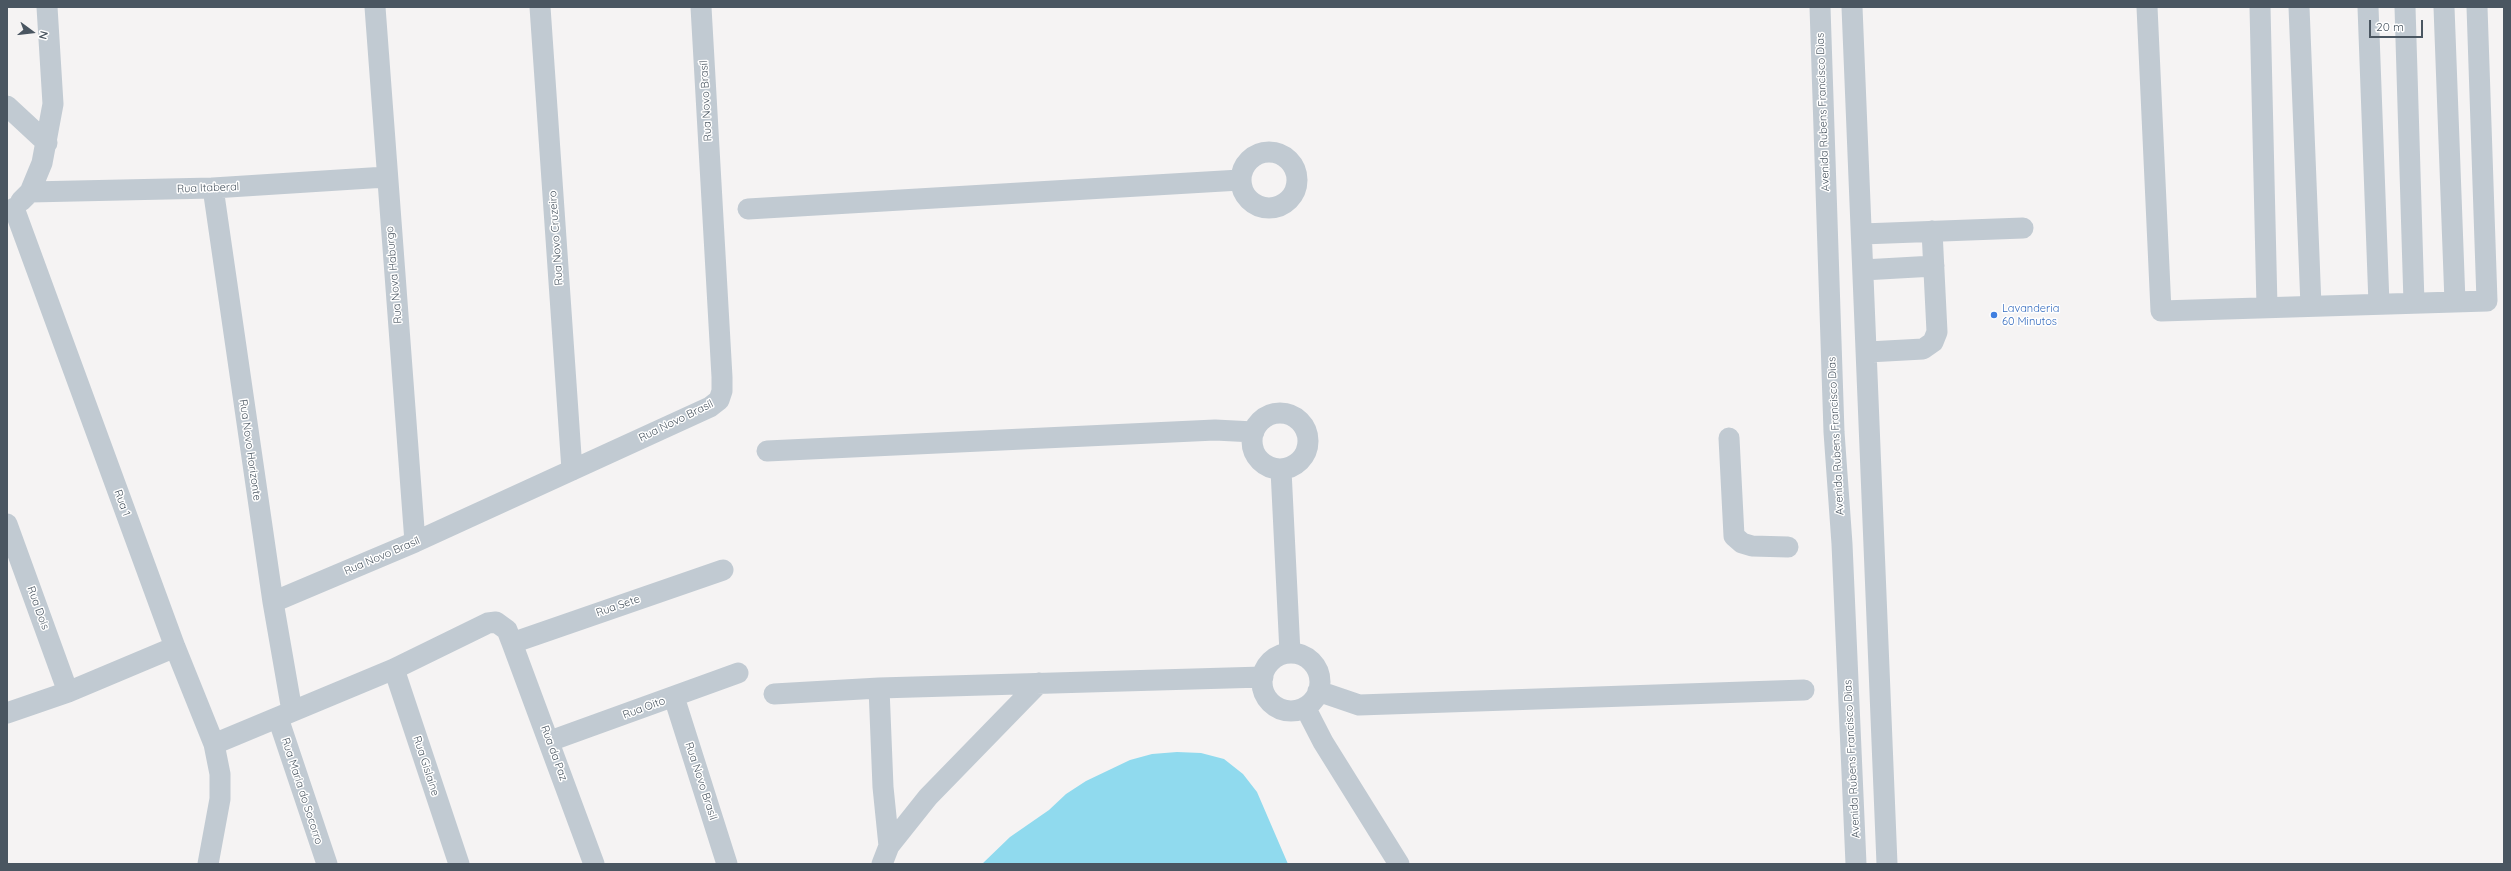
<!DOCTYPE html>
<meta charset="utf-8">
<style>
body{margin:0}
#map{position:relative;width:2511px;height:871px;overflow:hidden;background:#f5f3f3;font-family:Quicksand,sans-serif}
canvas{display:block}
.frame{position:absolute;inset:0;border:8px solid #4a5661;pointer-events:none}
.north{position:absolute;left:12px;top:12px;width:40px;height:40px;-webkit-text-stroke:3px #fff;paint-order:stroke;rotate:105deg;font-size:11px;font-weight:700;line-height:16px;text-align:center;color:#4a5661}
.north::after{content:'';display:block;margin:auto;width:14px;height:18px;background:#4a5661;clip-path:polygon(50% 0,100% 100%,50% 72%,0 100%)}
.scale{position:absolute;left:2369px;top:20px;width:54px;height:18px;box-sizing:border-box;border:2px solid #4a5661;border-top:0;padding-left:5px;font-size:12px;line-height:14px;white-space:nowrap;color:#4a5661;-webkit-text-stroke:3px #fff;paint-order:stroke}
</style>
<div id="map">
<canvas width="2511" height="871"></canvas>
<div class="frame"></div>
<div class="north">N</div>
<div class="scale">20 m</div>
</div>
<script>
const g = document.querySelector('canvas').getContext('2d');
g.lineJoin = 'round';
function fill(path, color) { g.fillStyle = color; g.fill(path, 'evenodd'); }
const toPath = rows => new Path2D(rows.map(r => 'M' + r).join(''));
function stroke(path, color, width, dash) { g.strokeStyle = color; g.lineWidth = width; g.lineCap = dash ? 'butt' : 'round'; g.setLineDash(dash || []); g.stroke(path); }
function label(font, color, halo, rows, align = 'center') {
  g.font = font + ' Quicksand,sans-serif'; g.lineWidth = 3; g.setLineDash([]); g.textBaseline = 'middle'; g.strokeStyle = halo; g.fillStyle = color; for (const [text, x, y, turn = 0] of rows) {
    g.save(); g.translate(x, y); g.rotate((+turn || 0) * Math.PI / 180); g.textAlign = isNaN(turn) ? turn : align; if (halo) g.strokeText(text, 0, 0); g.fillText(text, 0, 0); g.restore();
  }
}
fill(toPath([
 [1177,752,1201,753,1224,759,1243,774,1257,792,1288,864,982,864,1010,837,1049,810,1066,794,1086,781,1130,760,1152,754]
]), '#90daee');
stroke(toPath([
 [375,7,415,542],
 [540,7,572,470],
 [1820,7,1834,432,1842,544,1856,864],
 [1852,7,1887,864],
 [2147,7,2161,311,2487,301,2477,7],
 [2260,7,2267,307],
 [2299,7,2311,306],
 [2368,7,2379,304],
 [2405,7,2414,303],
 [2444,7,2455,302],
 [7,106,47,143],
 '1241 180a28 28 0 1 1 56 0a28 28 0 1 1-56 0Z',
 [213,188,273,602,292,711],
 [30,192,213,188,386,177],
 [21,201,30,192,42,163,53,104,47,7],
 [14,208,175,647,214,744,220,774,220,799,208,864],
 [748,209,1240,180],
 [1862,234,2023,228],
 [1863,270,1934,266],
 [1868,352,1923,349,1933,342,1937,332,1932,231],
 '1252 441a28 28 0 1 1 56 0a28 28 0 1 1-56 0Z',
 [1729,438,1734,536,1742,543,1752,546,1788,547],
 [767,451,1215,430,1254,432],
 [1281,470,1290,653],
 [7,524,68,692],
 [273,602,415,542,710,407,719,400,722,391,722,377,701,7],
 [512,643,723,570],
 '1262 682a29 29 0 1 1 58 0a29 29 0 1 1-58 0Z',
 [394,669,459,864],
 [879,688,883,787,889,846],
 [1318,691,1359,705,1804,690],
 [774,694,879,688,1263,677],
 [674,697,727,864],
 [1305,707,1323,742,1399,864],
 [7,713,68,692,175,647],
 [278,718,327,864],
 [550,741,738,673],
 [214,744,394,669,488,623,496,622,507,630,512,643,594,864],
 [882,864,889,846,928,797,1039,683]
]), '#c1cad2', 21);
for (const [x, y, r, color] of [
 [1994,315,4,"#3f7fe0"]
]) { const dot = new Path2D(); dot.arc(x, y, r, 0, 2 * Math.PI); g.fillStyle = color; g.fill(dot); stroke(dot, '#fff', 1.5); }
label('11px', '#4a5661', '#fff', [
 ["Rua Novo Brasíl",706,101,-93],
 ["Avenida Rubens Francisco Dias",1823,112,-92],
 ["Rua Itaberal",208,188,-2],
 ["Rua Novo Cruzeiro",556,238,-94],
 ["Rua Nova Haburgo",394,275,-95],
 ["Rua Novo Brasíl",676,421,-26],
 ["Avenida Rubens Francisco Dias",1836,436,-93],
 ["Rua Novo Horizonte",250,450,82],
 ["Rua 1",122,503,70],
 ["Rua Novo Brasíl",382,556,-23],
 ["Rua Sete",618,606,-19],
 ["Rua Dois",38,608,70],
 ["Rua Oito",644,708,-20],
 ["Rua da Paz",554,753,70],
 ["Avenida Rubens Francisco Dias",1852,759,-93],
 ["Rua Gislaine",426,766,72],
 ["Rua Novo Brasil",701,781,72],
 ["Rua Maria do Socorro",302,791,72]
]);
label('11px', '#366cbe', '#fff', [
 ["Lavanderia",2002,309],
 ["60 Minutos",2002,322]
], 'left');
</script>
